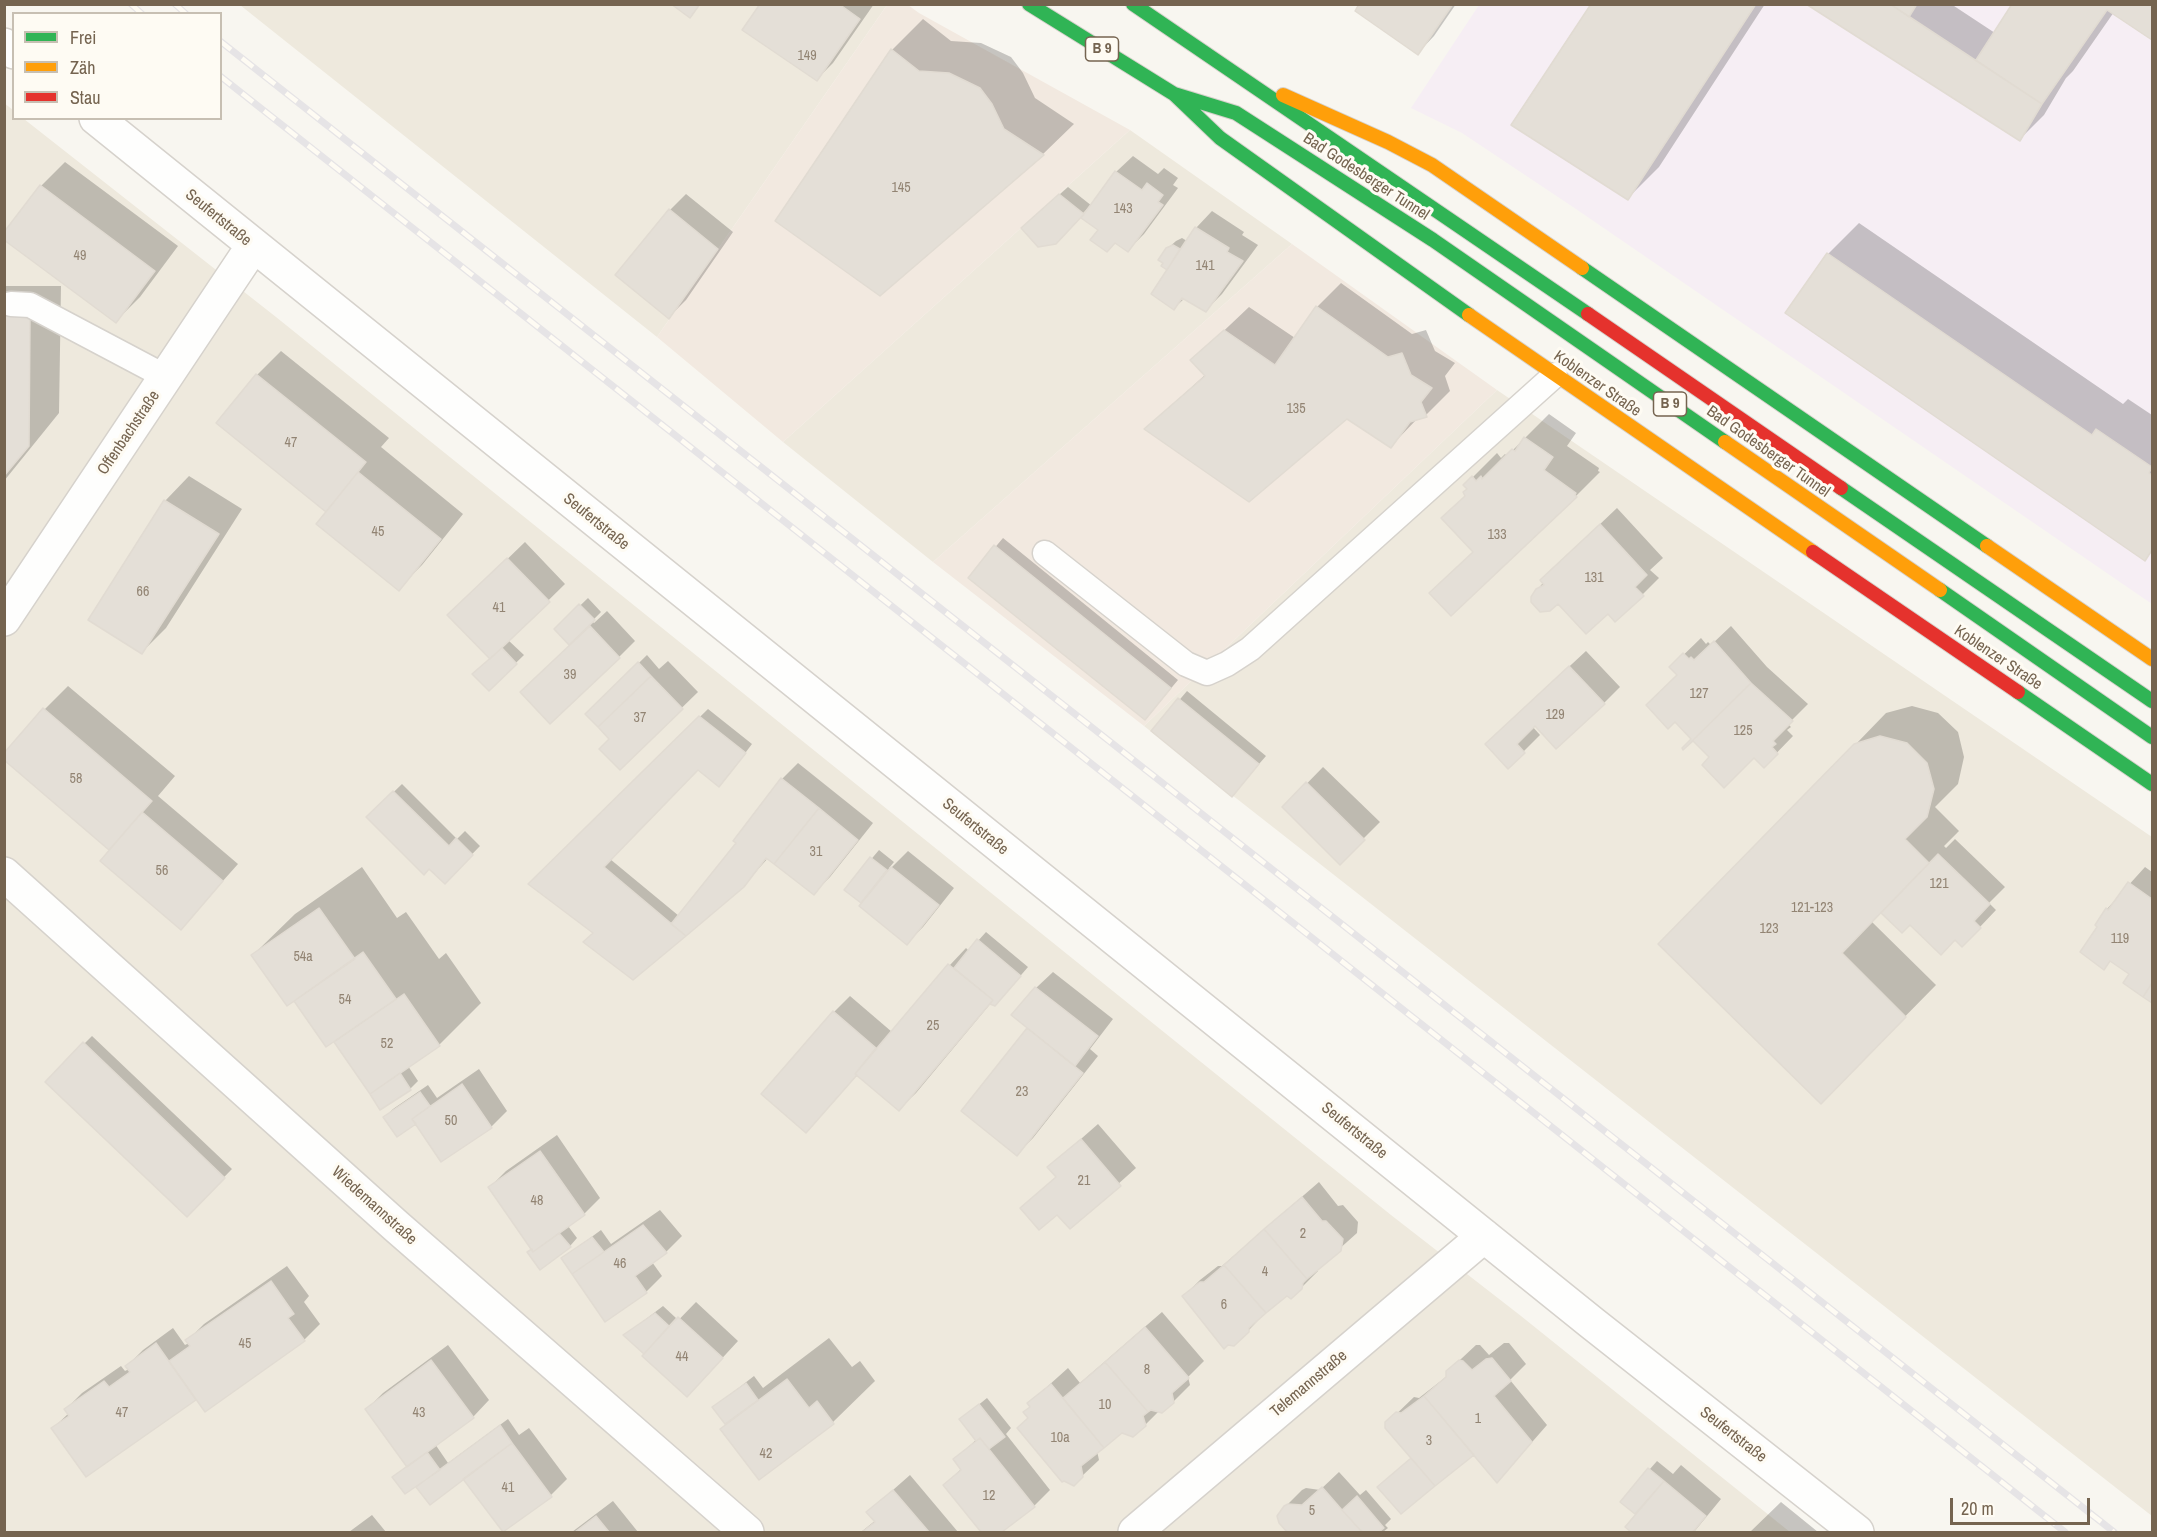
<!DOCTYPE html>
<meta charset="utf-8">
<style>
body{margin:0}
#map{position:relative;width:2157px;height:1537px;overflow:hidden;background:#f8f6f0;font-family:"Archivo Narrow",sans-serif}
canvas{display:block}
.frame{position:absolute;inset:0;border:6px solid #756450;pointer-events:none}
.legend{position:absolute;left:12px;top:12px;width:210px;height:108px;box-sizing:border-box;background:#fefbf3;border:2px solid #c7bfb2;margin:0;padding:8px 10px;list-style:none;font-size:18px;color:#756450}
.legend li{display:flex;align-items:center;gap:12px;height:30px}
.legend b{width:30px;border:2px solid #c7bfb2}
.scale{position:absolute;left:1950px;top:1498px;width:140px;height:27px;box-sizing:border-box;border:3px solid #756450;border-top:0;padding-left:8px;font-size:18px;line-height:21px;white-space:nowrap;color:#756450;-webkit-text-stroke:4px #fefbf3;paint-order:stroke}
</style>
<div id="map">
<canvas width="2157" height="1537"></canvas>
<div class="frame"></div>
<ul class="legend">
<li><b style="height:8px;background:#30b455"></b>Frei</li>
<li><b style="height:8px;background:#ff9f0a"></b>Zäh</li>
<li><b style="height:8px;background:#e5322d"></b>Stau</li>
</ul>
<div class="scale">20 m</div>
</div>
<script>
const g = document.querySelector('canvas').getContext('2d');
g.lineJoin = 'round';
function fill(path, color) { g.fillStyle = color; g.fill(path, 'evenodd'); }
const toPath = rows => new Path2D(rows.map(r => 'M' + r).join(''));
function stroke(path, color, width, dash) { g.strokeStyle = color; g.lineWidth = width; g.lineCap = dash ? 'butt' : 'round'; g.setLineDash(dash || []); g.stroke(path); }
function label(font, color, halo, rows, align = 'center') {
  g.font = font + ' "Archivo Narrow",sans-serif'; g.lineWidth = 6; g.setLineDash([]); g.textBaseline = 'middle'; g.strokeStyle = halo; g.fillStyle = color; for (const [text, x, y, turn = 0] of rows) {
    g.save(); g.translate(x, y); g.rotate((+turn || 0) * Math.PI / 180); g.textAlign = isNaN(turn) ? turn : align; if (halo) g.strokeText(text, 0, 0); g.fillText(text, 0, 0); g.restore();
  }
}
fill(toPath([
 [240,5,887,5,657,337],
 [4,103,13,110,14,118,24,119,276,317,1391,1215,1521,1316,1790,1532,5,1532],
 [1130,130,1292,244,933,562,783,442],
 [1497,390,2152,837,2152,1516,1144,726]
]), '#eee9dd');
fill(toPath([
 [887,5,908,5,919,13,1130,130,783,442,657,337],
 [1292,244,1497,390,1144,726,933,562]
]), '#f2e9e0');
fill(toPath([
 [1479,5,2152,5,2152,604,1576,209,1462,133,1411,108]
]), '#f6eef4');
fill(toPath([
 [762,4,874,4,833,63,817,79],
 [1361,4,1456,4,1434,36,1418,53],
 [1593,4,1765,4,1659,167,1628,198],
 [1809,4,1951,4,1995,33,2014,4,2152,4,2152,39,2114,12,2073,71,2066,78,2044,115,2020,139],
 [923,19,951,41,981,43,1011,57,1023,73,1035,98,1074,124,1043,154,880,294,892,50],
 [1133,156,1158,174,1164,168,1178,178,1173,185,1178,188,1144,234,1128,250,1100,230,1087,209,1055,242,1031,220,1068,187,1092,206,1116,172],
 [65,162,178,246,140,297,116,321,41,186],
 [686,194,733,232,686,300,669,317,670,210],
 [1212,211,1244,232,1242,235,1258,245,1222,294,1206,310,1185,298,1174,308,1167,249,1176,241,1182,238,1187,241,1196,228],
 [1859,223,2123,404,2128,399,2152,415,2152,551,2145,559,1828,254],
 [1341,283,1412,334,1426,330,1435,351,1455,363,1445,376,1450,391,1426,415,1418,418,1391,446,1347,417,1147,428,1206,374,1193,360,1249,307,1295,338,1317,307],
 [4,286,61,286,59,413,4,481],
 [281,351,389,438,381,447,463,514,422,565,398,589,328,512,257,375],
 [1549,414,1576,433,1567,446,1599,468,1598,471,1600,472,1576,496,1474,551,1443,518,1466,495,1469,488,1465,485,1497,453,1501,458,1505,454,1507,456],
 [189,476,242,509,166,628,142,652,90,620,165,501],
 [1617,508,1663,558,1650,570,1659,578,1642,595,1608,612,1558,602,1534,594,1558,564],
 [1003,538,1178,680,1152,711,970,577],
 [525,542,565,584,508,640,524,655,489,689,474,674,491,658,466,599],
 [588,598,601,612,592,621,594,623,607,611,635,641,619,657,571,645,556,629],
 [1731,626,1767,667,1808,704,1788,724,1791,727,1787,730,1793,736,1764,766,1754,756,1711,757,1693,738,1678,675,1671,667,1701,638,1706,644,1708,642,1711,645],
 [1586,651,1620,687,1604,703,1532,726,1540,735,1508,767,1503,728],
 [647,655,659,669,668,661,698,692,620,768,611,739,587,714],
 [68,686,175,776,158,796,238,864,181,928,117,840,44,710],
 [1187,691,1266,756,1239,787,1153,731],
 [1912,706,1938,713,1958,732,1964,757,1958,784,1935,807,1959,831,1944,846,1946,848,1955,839,2005,887,1989,903,1996,910,1978,929,1955,938,1910,923,1902,931,1881,911,1871,921,1936,985,1821,1102,1855,745,1886,713],
 [708,709,752,744,727,777,698,768,610,859,679,916,738,843,782,779,798,763,873,823,830,877,814,893,769,857,743,886,685,935,595,932,530,884],
 [1323,767,1380,822,1340,862,1284,807],
 [402,784,457,839,465,831,480,846,445,882,368,817],
 [879,850,894,862,889,868,890,869,908,851,954,888,923,927,907,943,846,889],
 [362,867,397,918,406,912,439,959,446,953,481,1003,439,1045,408,1066,418,1081,410,1089,381,1108,335,1040,253,955,295,914],
 [2145,867,2152,872,2152,1001,2125,982,2131,973,2111,960,2104,968,2099,926,2107,909],
 [986,932,1028,967,1003,996,991,1003,916,1093,899,1109,858,1074,806,1131,834,1012,850,996,892,1032,950,965,966,948,969,951],
 [1053,972,1113,1019,1090,1049,1098,1056,1033,1138,1017,1154,963,1110,1029,1028,1036,988],
 [92,1036,232,1169,187,1215,47,1081],
 [479,1069,507,1111,491,1127,416,1122,385,1117,393,1109,428,1085,437,1098],
 [1098,1124,1136,1168,1070,1227,1058,1213,1022,1208,1057,1176,1049,1167],
 [557,1135,600,1198,584,1214,568,1226,577,1238,570,1246,533,1248,490,1187,506,1171],
 [1319,1182,1338,1206,1343,1205,1358,1222,1357,1233,1318,1268,1318,1271,1301,1288,1286,1294,1265,1313,1248,1331,1184,1296,1200,1280,1218,1266,1222,1266],
 [660,1210,682,1236,666,1252,652,1262,662,1276,646,1292,563,1258,601,1230,611,1244],
 [287,1266,309,1296,304,1302,320,1324,304,1340,197,1398,86,1475,53,1428,69,1413,66,1409,82,1393,121,1366,125,1371,129,1369,127,1366,143,1350,173,1328,185,1345,189,1343,187,1341,204,1324],
 [696,1302,738,1341,703,1379,646,1354,625,1335,663,1306,676,1318,661,1334,663,1336],
 [1162,1312,1204,1361,1188,1377,1190,1385,1173,1402,1159,1411,1145,1425,1122,1431,1097,1451,1099,1460,1082,1476,1030,1418,1031,1406,1029,1403,1068,1368,1080,1383],
 [829,1338,852,1367,860,1361,875,1381,833,1422,759,1478,722,1429,731,1420,714,1407,754,1376,763,1388],
 [1504,1343,1509,1343,1526,1364,1510,1380,1547,1425,1498,1481,1474,1452,1412,1457,1387,1423,1414,1397,1419,1398,1442,1380,1447,1376,1447,1372,1476,1345,1480,1345,1489,1355],
 [448,1345,489,1400,473,1417,435,1444,448,1463,508,1419,519,1435,529,1428,567,1479,551,1495,464,1478,431,1503,416,1485,394,1477,408,1465,367,1409,383,1393],
 [987,1398,1011,1428,1006,1434,1050,1490,1034,1506,999,1532,983,1532,945,1485,962,1468,955,1459,977,1439,961,1419],
 [1657,1461,1673,1474,1681,1465,1721,1499,1694,1532,1634,1532,1627,1527,1643,1508,1622,1501],
 [1339,1472,1360,1495,1366,1490,1391,1519,1385,1525,1388,1528,1383,1532,1289,1532,1280,1522,1285,1507,1302,1490,1306,1488,1320,1490],
 [910,1475,958,1532,861,1532,876,1520,868,1512],
 [613,1501,638,1532,572,1532],
 [1781,1502,1818,1532,1750,1532],
 [372,1515,386,1532,349,1532]
]), '#0003');
const building = toPath([
 [671,4,700,4,690,18,671,4],
 [760,4,839,4,860,19,817,81,742,30,760,4],
 [1359,4,1453,4,1418,55,1355,11,1359,4],
 [1591,4,1756,4,1628,200,1511,125,1591,4],
 [1806,4,1890,4,2042,104,2020,141,1806,4],
 [1890,4,1917,4,1909,17,1890,4],
 [2012,4,2152,4,2152,40,2107,10,2042,104,1976,60,2012,4],
 [891,49,919,71,949,73,980,88,992,104,1004,129,1044,155,880,296,775,221,891,49],
 [1115,171,1142,190,1147,183,1163,195,1158,202,1163,205,1128,252,1115,243,1107,252,1090,240,1098,230,1081,218,1115,171],
 [40,185,155,271,116,323,4,240,4,232,40,185],
 [1059,194,1084,214,1056,244,1038,247,1021,228,1059,194],
 [669,209,718,249,669,319,615,275,669,209],
 [1195,227,1229,248,1227,252,1243,261,1206,312,1182,298,1174,310,1151,294,1195,227],
 [1173,245,1180,249,1167,270,1161,266,1163,263,1158,260,1166,248,1173,245],
 [1827,253,2092,435,2096,429,2152,467,2149,473,2152,475,2152,550,2145,561,1785,313,1827,253],
 [1316,306,1388,357,1402,353,1411,375,1432,388,1421,402,1427,417,1410,422,1391,448,1347,419,1249,502,1144,429,1205,376,1190,360,1224,330,1275,365,1316,306],
 [4,316,30,317,29,446,4,476,4,316],
 [256,374,366,462,326,512,216,423,256,374],
 [1524,437,1553,457,1544,470,1576,493,1575,495,1577,497,1451,616,1429,593,1473,552,1441,518,1465,496,1463,492,1467,489,1463,485,1472,476,1476,481,1481,476,1482,479,1512,449,1515,451,1524,437],
 [358,472,441,539,399,591,316,524,358,472],
 [164,500,219,534,142,654,88,620,164,500],
 [1600,524,1647,575,1635,587,1644,596,1615,622,1608,614,1586,634,1558,604,1550,611,1540,612,1531,602,1531,597,1536,589,1544,585,1540,580,1600,524],
 [994,545,1171,688,1145,720,968,578,994,545],
 [507,558,550,602,490,659,447,615,507,558],
 [579,604,595,620,569,645,554,629,579,604],
 [590,626,620,658,550,724,520,692,590,626],
 [1714,641,1751,683,1683,750,1682,748,1691,739,1675,722,1668,729,1646,705,1677,675,1669,667,1683,653,1689,659,1691,657,1694,660,1714,641],
 [502,648,517,664,489,691,472,674,502,648],
 [638,662,651,676,598,727,585,714,638,662],
 [1569,666,1605,704,1556,749,1535,726,1517,744,1525,753,1508,769,1485,744,1569,666],
 [651,676,683,709,620,770,599,749,609,739,598,727,651,676],
 [1751,683,1793,721,1773,741,1776,744,1772,747,1778,754,1764,768,1754,758,1724,788,1702,765,1709,757,1693,741,1683,750,1751,683],
 [1178,698,1259,764,1232,797,1151,731,1178,698],
 [43,708,152,801,109,850,4,760,4,753,43,708],
 [699,716,746,753,719,787,698,770,604,867,686,936,633,980,583,942,593,933,528,884,699,716],
 [1880,736,1907,743,1927,763,1934,789,1927,817,1905,839,1929,863,1842,953,1906,1017,1821,1104,1658,944,1854,744,1880,736],
 [781,778,819,808,774,864,766,858,744,887,686,936,671,924,736,843,733,841,781,778],
 [1306,782,1365,840,1340,865,1282,807,1306,782],
 [393,791,449,846,456,838,473,855,445,884,429,869,424,875,366,817,393,791],
 [819,808,858,840,814,895,774,864,819,808],
 [142,812,223,881,181,930,100,861,142,812],
 [1938,854,1990,904,1974,921,1981,928,1962,947,1955,940,1941,955,1910,925,1902,933,1881,913,1938,854],
 [870,857,887,870,861,903,844,890,870,857],
 [891,867,939,905,907,945,859,906,891,867],
 [2128,882,2152,899,2152,983,2143,997,2123,983,2129,974,2110,961,2104,970,2080,952,2097,927,2095,925,2106,908,2108,910,2128,882],
 [319,908,355,959,287,1006,251,955,319,908],
 [977,939,1021,976,995,1006,990,1004,993,1000,954,968,977,939],
 [363,952,396,999,326,1047,294,1001,363,952],
 [948,964,993,1000,899,1111,855,1074,948,964],
 [2152,983,2152,1003,2143,997,2152,983],
 [1035,987,1098,1036,1075,1066,1011,1015,1035,987],
 [404,994,440,1046,370,1094,334,1042,404,994],
 [833,1011,876,1048,855,1074,857,1075,806,1133,761,1094,833,1011],
 [1027,1028,1083,1073,1017,1156,961,1111,1027,1028],
 [83,1042,225,1178,187,1217,45,1082,83,1042],
 [400,1073,411,1090,380,1110,370,1094,400,1073],
 [462,1084,492,1128,441,1162,412,1119,462,1084],
 [420,1092,430,1106,412,1119,416,1124,397,1137,383,1117,420,1092],
 [1081,1139,1121,1186,1070,1229,1057,1215,1039,1230,1020,1208,1056,1177,1047,1167,1081,1139],
 [540,1151,585,1215,533,1252,488,1187,540,1151],
 [1302,1197,1322,1221,1326,1221,1343,1239,1341,1251,1307,1279,1264,1229,1302,1197],
 [643,1225,667,1253,635,1276,647,1293,605,1322,572,1274,643,1225],
 [1264,1229,1307,1279,1303,1283,1302,1289,1291,1299,1287,1296,1266,1313,1224,1265,1264,1229],
 [559,1233,571,1247,540,1270,527,1252,532,1249,533,1252,559,1233],
 [592,1237,604,1252,572,1274,561,1258,592,1237],
 [1224,1265,1266,1313,1249,1328,1249,1332,1234,1346,1228,1345,1224,1349,1182,1296,1200,1282,1204,1282,1224,1265],
 [271,1281,294,1314,288,1318,305,1341,205,1412,169,1361,190,1346,185,1340,271,1281],
 [655,1313,669,1326,644,1354,623,1335,655,1313],
 [678,1317,723,1358,687,1397,642,1356,678,1317],
 [1145,1327,1189,1378,1172,1393,1174,1403,1162,1413,1151,1410,1148,1412,1105,1362,1145,1327],
 [156,1343,196,1400,86,1477,51,1428,69,1416,64,1409,104,1381,109,1387,130,1372,125,1366,156,1343],
 [1492,1358,1511,1381,1494,1396,1532,1442,1497,1483,1424,1396,1446,1377,1446,1371,1459,1360,1463,1361,1472,1370,1486,1359,1492,1358],
 [431,1360,474,1418,407,1467,365,1409,431,1360],
 [1105,1362,1148,1412,1143,1416,1146,1426,1133,1437,1122,1433,1104,1448,1063,1398,1105,1362],
 [787,1379,809,1408,817,1401,834,1424,759,1480,720,1429,787,1379],
 [746,1383,758,1400,725,1424,712,1407,746,1383],
 [1051,1384,1104,1448,1081,1466,1083,1477,1074,1486,1064,1481,1062,1482,1017,1428,1028,1418,1023,1412,1030,1407,1027,1403,1051,1384],
 [1424,1396,1474,1455,1435,1486,1385,1428,1385,1422,1396,1412,1401,1413,1424,1396],
 [979,1404,1005,1437,989,1449,980,1438,976,1441,959,1419,979,1404],
 [500,1425,512,1443,430,1505,416,1487,500,1425],
 [980,1438,1035,1507,1002,1532,981,1532,943,1485,961,1470,953,1459,980,1438],
 [512,1443,552,1497,503,1532,463,1479,512,1443],
 [427,1452,440,1470,405,1494,392,1477,427,1452],
 [1411,1458,1435,1486,1401,1514,1377,1487,1411,1458],
 [1648,1468,1664,1481,1635,1514,1620,1502,1648,1468],
 [1664,1481,1706,1516,1693,1532,1631,1532,1625,1527,1664,1481],
 [1322,1487,1342,1510,1362,1532,1287,1532,1279,1523,1277,1516,1284,1506,1288,1504,1302,1505,1322,1487],
 [893,1490,929,1532,862,1532,875,1522,866,1512,893,1490],
 [1357,1496,1384,1528,1379,1532,1362,1532,1342,1510,1357,1496],
 [596,1516,609,1532,575,1532,596,1516]
]);
fill(building, '#e4dfd7');
stroke(building, '#e1dbd2', 1.5);
const lane = toPath([
 [11,304,30,305,166,377],
 [1045,553,1186,664,1207,673,1227,664,1250,649,1555,375]
]);
const street = toPath([
 [4,45,14,52],
 [96,118,1592,1323,1857,1532],
 [4,619,253,246],
 [4,874,396,1226,747,1532],
 [1135,1532,1484,1236]
]);
const fast = toPath([
 [1029,4,1174,94,1236,113,1433,240,1725,442],
 [1133,4,1588,314],
 [1174,94,1220,138,1469,315],
 [1582,268,1987,546],
 [1841,488,2152,701],
 [1940,590,2152,737],
 [2018,692,2152,784]
]);
const slow = toPath([
 [1283,95,1388,142,1432,165,1582,268],
 [1469,315,1813,552],
 [1725,442,1940,590],
 [1987,546,2152,659]
]);
const jam = toPath([
 [1588,314,1841,488],
 [1813,552,2018,692]
]);
stroke(lane, '#d6d2cc', 27);
stroke(street, '#d6d2cc', 36);
stroke(fast, '#d6d1cb', 16);
stroke(slow, '#d6d1cb', 16);
stroke(jam, '#d6d1cb', 16);
stroke(lane, '#fefefd', 24);
stroke(street, '#fefefd', 33);
stroke(fast, '#30b455', 14);
stroke(slow, '#ff9f0a', 14);
stroke(jam, '#e5322d', 14);
const rail = toPath([
 [131,4,142,14],
 [175,4,186,14],
 [220,41,2114,1532],
 [220,76,2065,1532]
]);
stroke(rail, '#e6e4e6', 7);
stroke(rail, '#fefbf3', 4.5, [14]);
label('14px', '#928473', null, [
 ["149",807,56],
 ["145",901,188],
 ["143",1123,209],
 ["49",80,256],
 ["141",1205,266],
 ["135",1296,409],
 ["47",291,443],
 ["45",378,532],
 ["133",1497,535],
 ["131",1594,578],
 ["66",143,592],
 ["41",499,608],
 ["39",570,675],
 ["127",1699,694],
 ["129",1555,715],
 ["37",640,718],
 ["125",1743,731],
 ["58",76,779],
 ["31",816,852],
 ["56",162,871],
 ["121",1939,884],
 ["121-123",1812,908],
 ["123",1769,929],
 ["119",2120,939],
 ["54a",303,957],
 ["54",345,1000],
 ["25",933,1026],
 ["52",387,1044],
 ["23",1022,1092],
 ["50",451,1121],
 ["21",1084,1181],
 ["48",537,1201],
 ["2",1303,1234],
 ["46",620,1264],
 ["4",1265,1272],
 ["6",1224,1305],
 ["45",245,1344],
 ["44",682,1357],
 ["8",1147,1370],
 ["10",1105,1405],
 ["47",122,1413],
 ["43",419,1413],
 ["1",1478,1419],
 ["10a",1060,1438],
 ["3",1429,1441],
 ["42",766,1454],
 ["41",508,1488],
 ["12",989,1496],
 ["5",1312,1511]
]);
for (const [x, y, w] of [
 [1102,49,33],
 [1670,404,33]
]) { const box = new Path2D(); box.roundRect(x - w / 2, y - 12, w, 24, 4.5); g.fillStyle = '#fefbf3'; g.fill(box); stroke(box, '#756450', 1.5); }
label('bold 15px', '#756450', null, [
 ["B 9",1102,49],
 ["B 9",1670,404]
]);
label('16px', '#756450', '#fefbf3', [
 ["Bad Godesberger Tunnel",1366,177,33],
 ["Seufertstraße",218,218,39],
 ["Koblenzer Straße",1597,384,35],
 ["Offenbachstraße",129,433,-56],
 ["Bad Godesberger Tunnel",1768,452,35],
 ["Seufertstraße",596,522,39],
 ["Koblenzer Straße",1998,658,34],
 ["Seufertstraße",975,827,39],
 ["Seufertstraße",1354,1131,39],
 ["Wiedemannstraße",374,1206,42],
 ["Telemannstraße",1309,1384,-40],
 ["Seufertstraße",1733,1435,38]
]);
</script>
